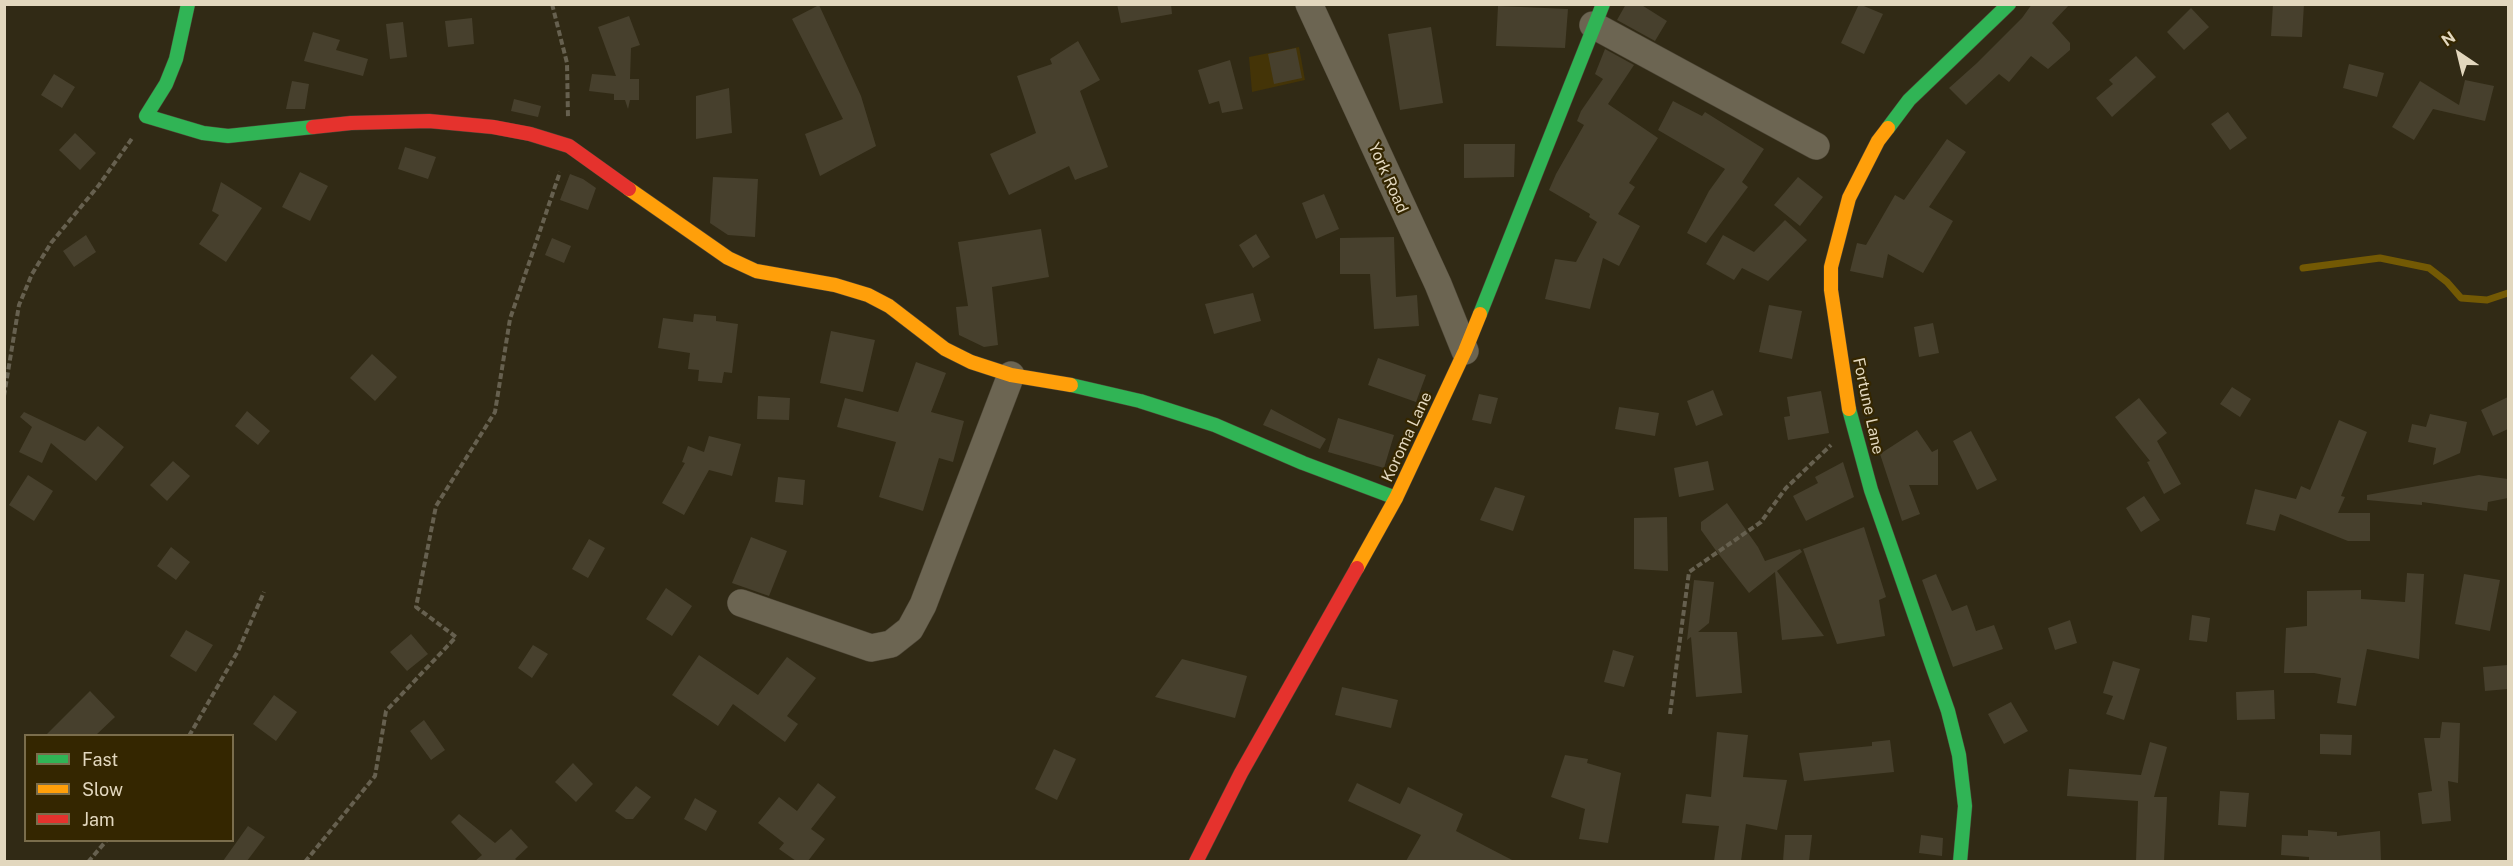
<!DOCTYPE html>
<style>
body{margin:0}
#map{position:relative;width:2513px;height:866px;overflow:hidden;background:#312a15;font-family:"Public Sans",sans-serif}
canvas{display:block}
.frame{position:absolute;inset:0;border:6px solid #e2d7be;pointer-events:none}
.legend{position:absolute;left:24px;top:734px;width:210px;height:108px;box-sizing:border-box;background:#342600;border:2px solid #7a6d4c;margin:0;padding:8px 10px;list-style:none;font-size:18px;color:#e2d7be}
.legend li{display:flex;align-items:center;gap:12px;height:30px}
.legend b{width:30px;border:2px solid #7a6d4c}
.north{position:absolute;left:2429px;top:24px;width:60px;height:60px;-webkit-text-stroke:4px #342600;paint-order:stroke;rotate:325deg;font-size:16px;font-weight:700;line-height:24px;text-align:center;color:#e2d7be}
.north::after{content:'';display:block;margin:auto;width:21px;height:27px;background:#e2d7be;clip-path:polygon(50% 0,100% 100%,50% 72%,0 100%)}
</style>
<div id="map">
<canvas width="2513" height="866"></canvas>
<div class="frame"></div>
<ul class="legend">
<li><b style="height:8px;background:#30b455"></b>Fast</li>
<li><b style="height:8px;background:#ff9f0a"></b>Slow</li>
<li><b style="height:8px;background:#e5322d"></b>Jam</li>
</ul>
<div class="north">N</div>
</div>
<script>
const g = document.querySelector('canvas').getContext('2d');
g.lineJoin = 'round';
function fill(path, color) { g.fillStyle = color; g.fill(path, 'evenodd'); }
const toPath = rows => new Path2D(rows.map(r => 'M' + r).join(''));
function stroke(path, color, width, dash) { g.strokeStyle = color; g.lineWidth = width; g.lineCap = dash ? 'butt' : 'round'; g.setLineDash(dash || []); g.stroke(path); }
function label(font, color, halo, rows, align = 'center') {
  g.font = font + ' "Public Sans",sans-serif'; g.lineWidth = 4.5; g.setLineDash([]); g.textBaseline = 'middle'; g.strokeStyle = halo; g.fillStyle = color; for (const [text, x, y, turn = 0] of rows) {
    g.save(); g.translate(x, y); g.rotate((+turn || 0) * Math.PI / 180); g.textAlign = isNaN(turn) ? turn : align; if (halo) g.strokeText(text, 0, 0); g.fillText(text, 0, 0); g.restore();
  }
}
fill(toPath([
 [1299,47,1305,80,1252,92,1249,57]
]), '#443407');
stroke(toPath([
 [2303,268,2380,258,2429,268,2447,282,2461,298,2487,300,2508,293]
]), '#735904', 7);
fill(toPath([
 [1117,4,1171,4,1172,14,1121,23],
 [1626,4,1640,4,1667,21,1655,41,1617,20],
 [1859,4,1883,14,1864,54,1841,43],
 [2032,4,2070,4,2052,23,2070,43,2070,50,2048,69,2031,56,2009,82,1999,74,1966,105,1949,88,1977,63,2022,18],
 [2273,4,2304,4,2302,37,2271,36],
 [819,5,861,96,876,146,820,176,805,134,843,119,792,19],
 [1498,6,1568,9,1565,48,1496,46],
 [2191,8,2209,27,2184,50,2167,32],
 [629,16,640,45,631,48,630,79,639,79,639,100,630,100,628,109,625,100,614,100,614,94,589,91,592,74,616,76,598,27],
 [472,18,474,44,448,47,445,21],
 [403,22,407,57,390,59,386,24],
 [1431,27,1443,103,1400,110,1388,34],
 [313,32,340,40,336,50,368,59,363,76,304,61],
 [1078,41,1100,80,1080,91,1108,167,1075,180,1069,166,1009,195,990,154,1036,133,1017,76,1052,64,1050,59],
 [1296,48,1302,78,1274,84,1268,54],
 [1605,49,1634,65,1608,104,1658,138,1629,183,1635,187,1618,214,1640,226,1619,266,1603,258,1590,309,1545,299,1555,259,1576,262,1597,222,1589,217,1590,214,1549,190,1556,174,1584,125,1577,121,1581,111,1603,79,1595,74],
 [2136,56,2156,77,2112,117,2096,98,2113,84,2109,80],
 [1230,60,1243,109,1222,113,1219,101,1209,104,1198,70],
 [2349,64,2384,73,2377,97,2343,88],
 [54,74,75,87,62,108,41,95],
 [2465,80,2494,86,2485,121,2433,109,2414,140,2392,127,2420,81,2459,105],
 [292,81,309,84,305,109,286,109],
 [729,88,732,133,696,139,696,96],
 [514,99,541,106,538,117,511,111],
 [1673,101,1702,116,1705,112,1764,149,1742,182,1748,187,1706,243,1687,233,1709,191,1725,169,1658,130],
 [2228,112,2247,138,2230,150,2211,124],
 [75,133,96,153,80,170,59,150],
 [1947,139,1966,152,1929,207,1953,221,1923,273,1888,254,1883,278,1850,271,1857,243,1866,245,1895,195,1904,200],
 [1464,144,1515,144,1514,177,1464,178],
 [405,147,436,157,428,179,398,169],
 [300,172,328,186,310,221,282,207],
 [570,174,583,179,596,188,588,210,560,200],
 [713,177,758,179,755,237,728,235,710,223],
 [1798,177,1823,197,1800,226,1774,205],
 [221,182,262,208,226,262,199,244,219,215,212,211],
 [1324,194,1339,229,1316,239,1302,203],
 [1785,220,1807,240,1768,281,1742,268,1734,280,1706,264,1723,235,1754,252],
 [1041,229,1049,277,992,287,998,345,984,347,959,335,956,307,968,306,958,242],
 [1256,234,1270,257,1253,268,1239,245],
 [86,235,96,252,74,267,63,251],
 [1394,237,1396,297,1417,295,1419,326,1374,329,1370,274,1340,274,1340,238],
 [552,238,571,246,564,263,545,255],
 [1253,293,1261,321,1214,334,1205,304],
 [1769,305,1802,311,1792,359,1759,352],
 [694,314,716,316,716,321,738,324,732,373,724,372,722,383,698,381,699,370,688,369,690,353,658,348,663,318,693,322],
 [1933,323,1939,353,1919,357,1914,327],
 [831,331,875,340,863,392,820,383],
 [372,354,397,377,375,401,350,378],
 [1378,358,1426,375,1416,402,1368,385],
 [916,362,946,373,931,412,964,421,953,462,939,458,923,511,879,497,896,442,837,427,845,398,898,412],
 [2232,387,2251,399,2240,417,2220,404],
 [1713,390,1723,415,1696,426,1687,401],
 [1821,391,1829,433,1788,440,1784,417,1790,416,1787,397],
 [1479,394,1498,398,1491,424,1472,420],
 [758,396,790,398,789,420,757,419],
 [2508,397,2508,429,2493,436,2481,410],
 [2139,398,2167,433,2157,441,2181,484,2164,494,2147,462,2150,461,2115,417],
 [1619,407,1659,413,1655,436,1615,429],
 [1271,409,1326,439,1320,449,1263,425],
 [247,411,270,431,258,445,235,426],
 [24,412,85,441,98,426,124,447,96,481,51,443,42,463,19,452,32,427,20,417],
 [2430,414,2467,422,2460,453,2433,465,2436,448,2408,442,2412,424,2426,427],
 [1338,418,1394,435,1384,468,1328,452],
 [2339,420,2367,432,2341,496,2345,497,2338,513,2370,513,2370,541,2348,541,2280,514,2275,531,2246,524,2255,489,2296,499,2301,486,2310,490],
 [1917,430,1932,452,1938,449,1938,485,1909,485,1920,514,1902,521,1880,454],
 [1971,431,1997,480,1977,490,1953,441],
 [709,436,741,444,732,476,709,470,684,515,662,503,685,463,682,462,688,446,704,452],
 [173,461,190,476,167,501,150,485],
 [1708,461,1714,490,1679,497,1674,468],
 [1843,462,1854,497,1806,521,1793,496,1818,483,1815,477],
 [28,475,53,491,34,521,9,505],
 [2479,475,2508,479,2508,498,2488,502,2487,511,2422,502,2422,505,2367,500,2367,495],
 [778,477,805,480,803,505,775,502],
 [1495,487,1525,496,1513,531,1480,520],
 [2144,496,2160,520,2141,532,2126,508],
 [1727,503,1758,547,1765,561,1800,549,1802,552,1777,571,1824,636,1782,640,1775,572,1749,593,1717,552,1701,530,1701,522],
 [1667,517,1668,571,1634,569,1634,518],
 [1864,527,1886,597,1879,600,1885,636,1837,644,1803,549],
 [751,537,787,551,769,596,732,583],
 [589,539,605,548,588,578,572,569],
 [171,547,190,562,176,580,157,566],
 [2407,573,2424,574,2419,659,2367,649,2356,706,2337,703,2341,678,2314,673,2284,673,2286,628,2307,626,2307,591,2361,590,2361,599,2405,602],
 [1936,574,1952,611,1967,605,1976,631,1994,625,2003,649,1953,667,1922,580],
 [2464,574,2500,580,2490,631,2455,624],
 [1694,580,1714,582,1709,623,1698,632,1737,632,1742,693,1696,697,1691,637,1687,640],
 [666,588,692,606,672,636,646,619],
 [2192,615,2210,618,2207,642,2189,640],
 [2070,620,2077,643,2055,650,2048,628],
 [186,630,213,645,196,672,170,656],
 [411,634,428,654,407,671,390,652],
 [533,645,548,654,532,678,518,668],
 [1613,650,1634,656,1624,687,1604,682],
 [699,655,758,695,787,657,816,678,787,716,798,724,785,742,733,704,718,726,672,695],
 [1182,659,1247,676,1235,718,1155,697],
 [2113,661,2140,669,2124,720,2106,714,2113,696,2103,693],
 [2508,665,2508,689,2485,691,2483,667],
 [1342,687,1398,700,1391,728,1335,715],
 [2274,690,2275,719,2237,720,2236,692],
 [90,691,115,717,96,735,46,735],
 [274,695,297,712,276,741,253,724],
 [2011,702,2028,731,2004,744,1988,714],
 [424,720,445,750,431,760,410,731],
 [2442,722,2460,723,2458,783,2448,781,2451,821,2422,824,2418,793,2432,791,2424,738,2440,738],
 [1717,732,1748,735,1743,777,1787,780,1777,830,1746,824,1741,861,1714,861,1719,826,1682,823,1686,794,1711,797],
 [2320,734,2352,735,2351,755,2320,754],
 [1890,740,1894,772,1804,781,1799,753,1872,746,1872,742],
 [2150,742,2167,747,2154,797,2167,797,2164,861,2136,861,2138,801,2067,796,2069,769,2141,775],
 [1054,749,1076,759,1057,800,1035,789],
 [1565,755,1588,759,1587,763,1621,773,1608,843,1579,839,1585,809,1551,797],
 [573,763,593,784,576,802,555,782],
 [818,783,836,797,811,829,825,839,808,861,796,861,779,849,784,843,758,823,779,797,797,811],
 [1357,783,1400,804,1408,787,1463,814,1456,831,1514,861,1406,861,1421,835,1348,801],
 [636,786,651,797,633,819,626,819,615,811],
 [2220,791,2249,793,2246,827,2218,825],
 [695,798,717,811,706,831,684,819],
 [459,814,495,843,511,829,528,847,515,859,518,861,475,861,482,855,451,822],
 [248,826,265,837,247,861,223,861],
 [2308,830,2337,832,2337,836,2380,831,2381,861,2309,861,2309,857,2281,855,2282,835,2308,836],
 [1785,835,1812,835,1809,861,1783,861],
 [1921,835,1943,838,1942,856,1919,853]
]), '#47402d');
const street = toPath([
 [1309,4,1438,284,1465,351],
 [1593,25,1816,146],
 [741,603,871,648,891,644,910,629,923,605,1011,375]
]);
const fast = toPath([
 [188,4,176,59,166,84,146,116,203,133,228,136,313,127],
 [1888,128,1909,100,2009,4],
 [1480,314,1603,4],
 [1071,385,1140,401,1215,425,1303,463,1396,498],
 [1849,409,1871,490,1948,711,1959,755,1965,806,1960,862]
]);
const slow = toPath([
 [629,189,728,258,756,271,835,285,868,295,889,306,945,349,971,362,1011,375,1071,385],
 [1849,409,1831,290,1831,267,1849,198,1878,141,1888,128],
 [1357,568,1396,498,1465,351,1480,314]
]);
const jam = toPath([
 [313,127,351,123,429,121,493,127,530,134,569,146,629,189],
 [1196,862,1241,773,1357,568]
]);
stroke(street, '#4d4636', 28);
stroke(fast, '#4d4636', 15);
stroke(slow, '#4d4636', 15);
stroke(jam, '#4d4636', 15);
stroke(toPath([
 [552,4,567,63,568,118],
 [4,396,19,305,32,274,51,243,99,185,133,137],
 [1670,714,1689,572,1761,522,1786,488,1831,445],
 [189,736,238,651,264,592],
 [88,862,107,840],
 [305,862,375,776,386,711,456,637,416,607,436,506,495,412,510,319,560,172]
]), '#66604f', 4, [6, 3]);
stroke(street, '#6c6552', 27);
stroke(fast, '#30b455', 14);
stroke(slow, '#ff9f0a', 14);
stroke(jam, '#e5322d', 14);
label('16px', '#e2d7be', '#342600', [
 ["York Road",1388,178,66],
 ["Fortune Lane",1868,406,78],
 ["Koroma Lane",1407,437,-65]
]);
</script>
